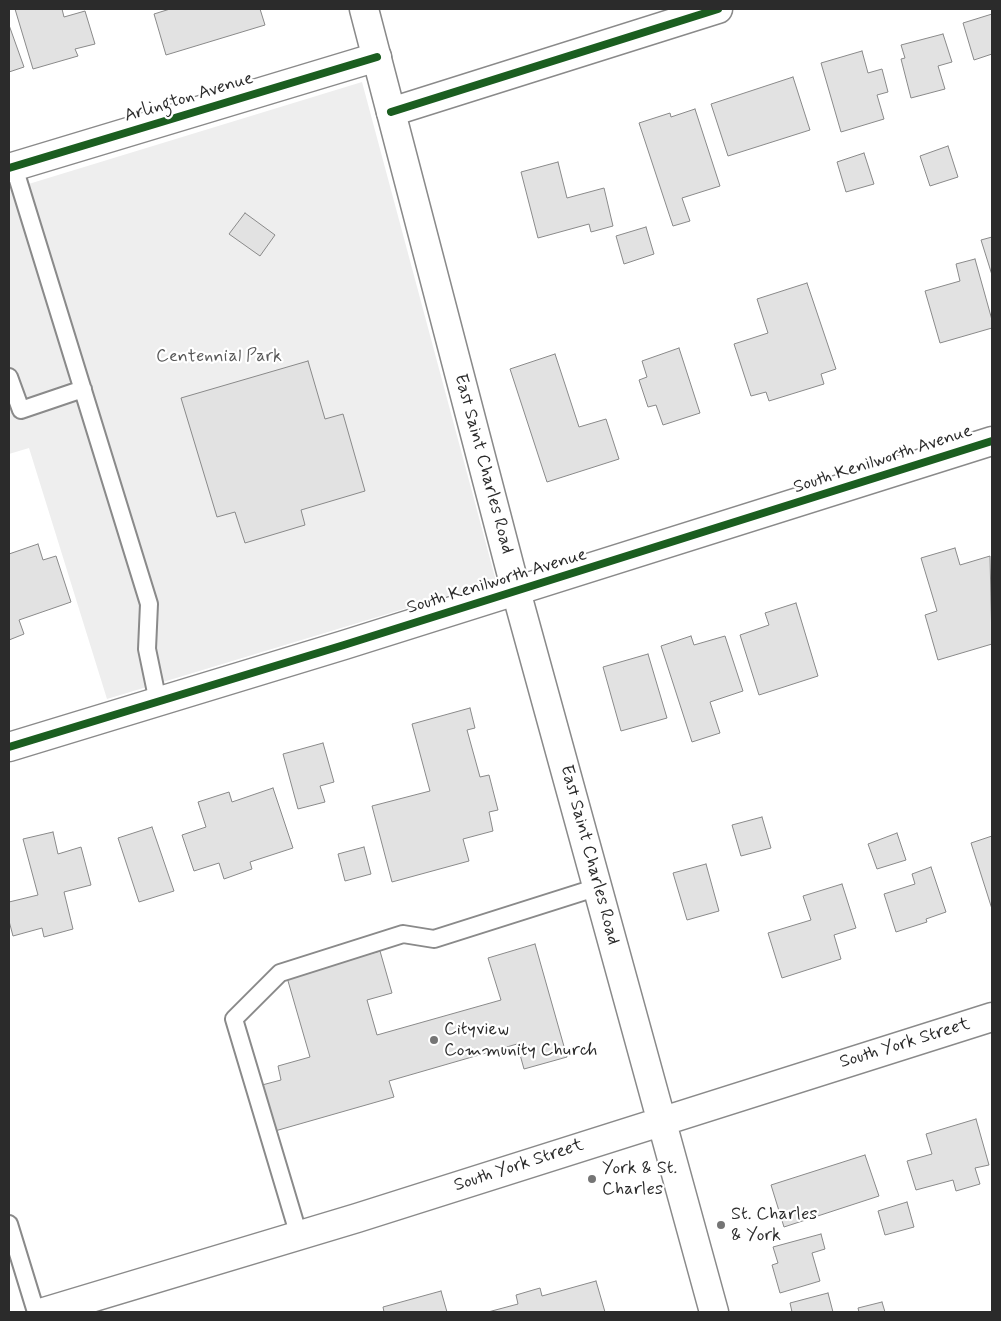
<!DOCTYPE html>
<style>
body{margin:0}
#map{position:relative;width:1001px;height:1321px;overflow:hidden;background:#fff;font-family:Mynerve,sans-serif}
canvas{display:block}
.frame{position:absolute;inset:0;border:10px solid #2b2b2b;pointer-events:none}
</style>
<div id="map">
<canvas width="1001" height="1321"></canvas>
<div class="frame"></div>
</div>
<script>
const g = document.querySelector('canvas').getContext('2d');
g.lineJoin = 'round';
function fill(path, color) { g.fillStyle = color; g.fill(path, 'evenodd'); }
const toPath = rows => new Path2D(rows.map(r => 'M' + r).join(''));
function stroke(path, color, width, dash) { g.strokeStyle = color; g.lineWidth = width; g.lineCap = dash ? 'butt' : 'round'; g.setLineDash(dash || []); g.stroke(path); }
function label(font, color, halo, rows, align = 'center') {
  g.font = font + ' Mynerve,sans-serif'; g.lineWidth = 4.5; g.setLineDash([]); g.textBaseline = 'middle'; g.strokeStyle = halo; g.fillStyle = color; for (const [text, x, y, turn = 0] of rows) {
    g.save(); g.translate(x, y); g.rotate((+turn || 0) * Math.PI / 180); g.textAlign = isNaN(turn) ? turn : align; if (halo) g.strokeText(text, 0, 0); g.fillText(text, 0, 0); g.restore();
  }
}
fill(toPath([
 [362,82,496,581,107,699,29,448,9,454,9,190]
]), '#eee');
const building = toPath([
 [15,9,62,9,64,17,85,11,95,44,75,49,78,56,33,69,15,9],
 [170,9,260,9,265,25,166,55,154,14,170,9],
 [992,14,992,54,974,60,963,23,992,14],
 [9,25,24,67,9,72,9,25],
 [943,34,952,62,938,66,945,89,911,98,901,59,905,58,901,45,943,34],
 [862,51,868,73,882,69,888,92,877,95,884,119,841,132,821,63,862,51],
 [793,77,810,130,728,156,711,104,793,77],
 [695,109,720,186,682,198,690,221,673,226,639,123,670,113,671,117,695,109],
 [948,146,958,177,930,186,920,156,948,146],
 [864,153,874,184,846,192,837,162,864,153],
 [558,162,567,198,604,188,613,226,591,232,589,224,538,238,521,172,558,162],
 [245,213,275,235,260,256,229,234,245,213],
 [646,227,654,254,624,264,616,236,646,227],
 [992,237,992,275,981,240,992,237],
 [975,259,992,320,992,328,940,343,925,291,960,281,956,264,975,259],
 [807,283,836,369,821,374,824,384,769,401,766,392,751,396,734,344,768,333,757,299,807,283],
 [679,348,700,413,663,425,656,405,648,407,639,380,647,377,642,361,679,348],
 [555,354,579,427,606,419,619,459,547,482,510,369,555,354],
 [308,361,325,419,343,414,365,491,301,510,305,525,245,543,235,512,217,517,181,398,308,361],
 [38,544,43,560,56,556,71,602,19,620,24,634,9,640,9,554,38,544],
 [955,548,960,565,990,556,992,644,938,660,925,615,937,611,921,558,955,548],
 [796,603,818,676,759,695,740,635,769,625,765,613,796,603],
 [691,636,694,645,725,636,743,691,710,702,720,733,692,742,661,646,691,636],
 [648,654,667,718,621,731,603,667,648,654],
 [470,708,475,728,467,730,480,777,489,775,498,810,489,812,493,831,463,839,469,861,392,882,372,806,430,791,412,724,470,708],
 [323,743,334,782,320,786,325,802,298,809,283,754,323,743],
 [273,788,293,848,250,862,252,869,224,879,219,863,194,871,182,835,206,827,198,802,229,792,232,802,273,788],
 [762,817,771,848,741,856,732,825,762,817],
 [152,827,174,891,139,902,118,838,152,827],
 [53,832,58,854,81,847,91,885,64,892,73,929,44,937,42,928,13,936,9,921,9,902,38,895,23,839,53,832],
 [897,833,906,860,877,869,868,844,897,833],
 [992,836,992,909,971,843,992,836],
 [364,847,371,874,345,881,338,854,364,847],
 [706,864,719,911,687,920,673,873,706,864],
 [931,867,946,912,926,919,927,922,896,932,884,894,915,884,912,874,931,867],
 [842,884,856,928,834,935,841,959,782,978,768,933,811,920,803,896,842,884],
 [535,944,567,1057,524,1069,517,1044,389,1081,394,1097,275,1131,262,1085,281,1080,278,1066,310,1057,286,974,350,956,351,959,380,951,392,993,367,1000,377,1035,501,1000,488,958,535,944],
 [976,1119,989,1165,975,1168,980,1184,956,1191,953,1180,916,1190,907,1161,932,1154,926,1134,976,1119],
 [865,1155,879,1196,784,1227,771,1185,865,1155],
 [907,1202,914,1227,885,1235,878,1211,907,1202],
 [821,1234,825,1249,812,1253,820,1281,780,1293,772,1265,778,1263,773,1247,821,1234],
 [596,1281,605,1312,488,1312,518,1304,516,1295,540,1288,542,1296,596,1281],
 [441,1291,447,1312,384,1312,383,1307,441,1291],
 [828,1293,833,1312,792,1312,790,1303,828,1293],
 [882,1302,885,1312,859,1312,858,1308,882,1302]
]);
fill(building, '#e2e2e2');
stroke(building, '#8a8a8a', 1);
const service = toPath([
 [14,167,149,604,147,649,158,702],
 [9,377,21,410,83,389],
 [9,1224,36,1312],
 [299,1236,234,1019,280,973,403,934,434,939,598,887]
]);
const minor = toPath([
 [391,112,718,9],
 [9,168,377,57],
 [9,747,344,645,992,441]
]);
const secondary = toPath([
 [364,9,516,591,714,1312],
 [44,1312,357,1218,992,1017]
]);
stroke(service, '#8a8a8a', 20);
stroke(minor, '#8a8a8a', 31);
stroke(secondary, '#8a8a8a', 31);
stroke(service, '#fff', 16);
stroke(minor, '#fff', 28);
stroke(secondary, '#fff', 28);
stroke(toPath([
 [391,112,718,9],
 [9,168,377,57],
 [9,747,344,645,992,441]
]), '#1b5e20', 8);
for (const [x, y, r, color] of [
 [434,1040,5,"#757575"],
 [592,1179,5,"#757575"],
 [721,1225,5,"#757575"]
]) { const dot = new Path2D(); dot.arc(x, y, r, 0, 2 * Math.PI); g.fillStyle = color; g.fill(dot); stroke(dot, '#fff', 2); }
label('18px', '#2b2b2b', '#fff', [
 ["Arlington Avenue",189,98,-17],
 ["South Kenilworth Avenue",883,460,-18],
 ["East Saint Charles Road",483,464,75],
 ["South Kenilworth Avenue",497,582,-17],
 ["East Saint Charles Road",589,855,75],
 ["South York Street",905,1044,-17],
 ["South York Street",519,1166,-18]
]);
label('18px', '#585858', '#fff', [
 ["Centennial Park",219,357]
]);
label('18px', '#2b2b2b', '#fff', [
 ["Cityview",444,1030],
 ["Community Church",444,1051],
 ["York & St.",602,1169],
 ["Charles",602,1190],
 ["St. Charles",731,1215],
 ["& York",731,1236]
], 'left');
</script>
